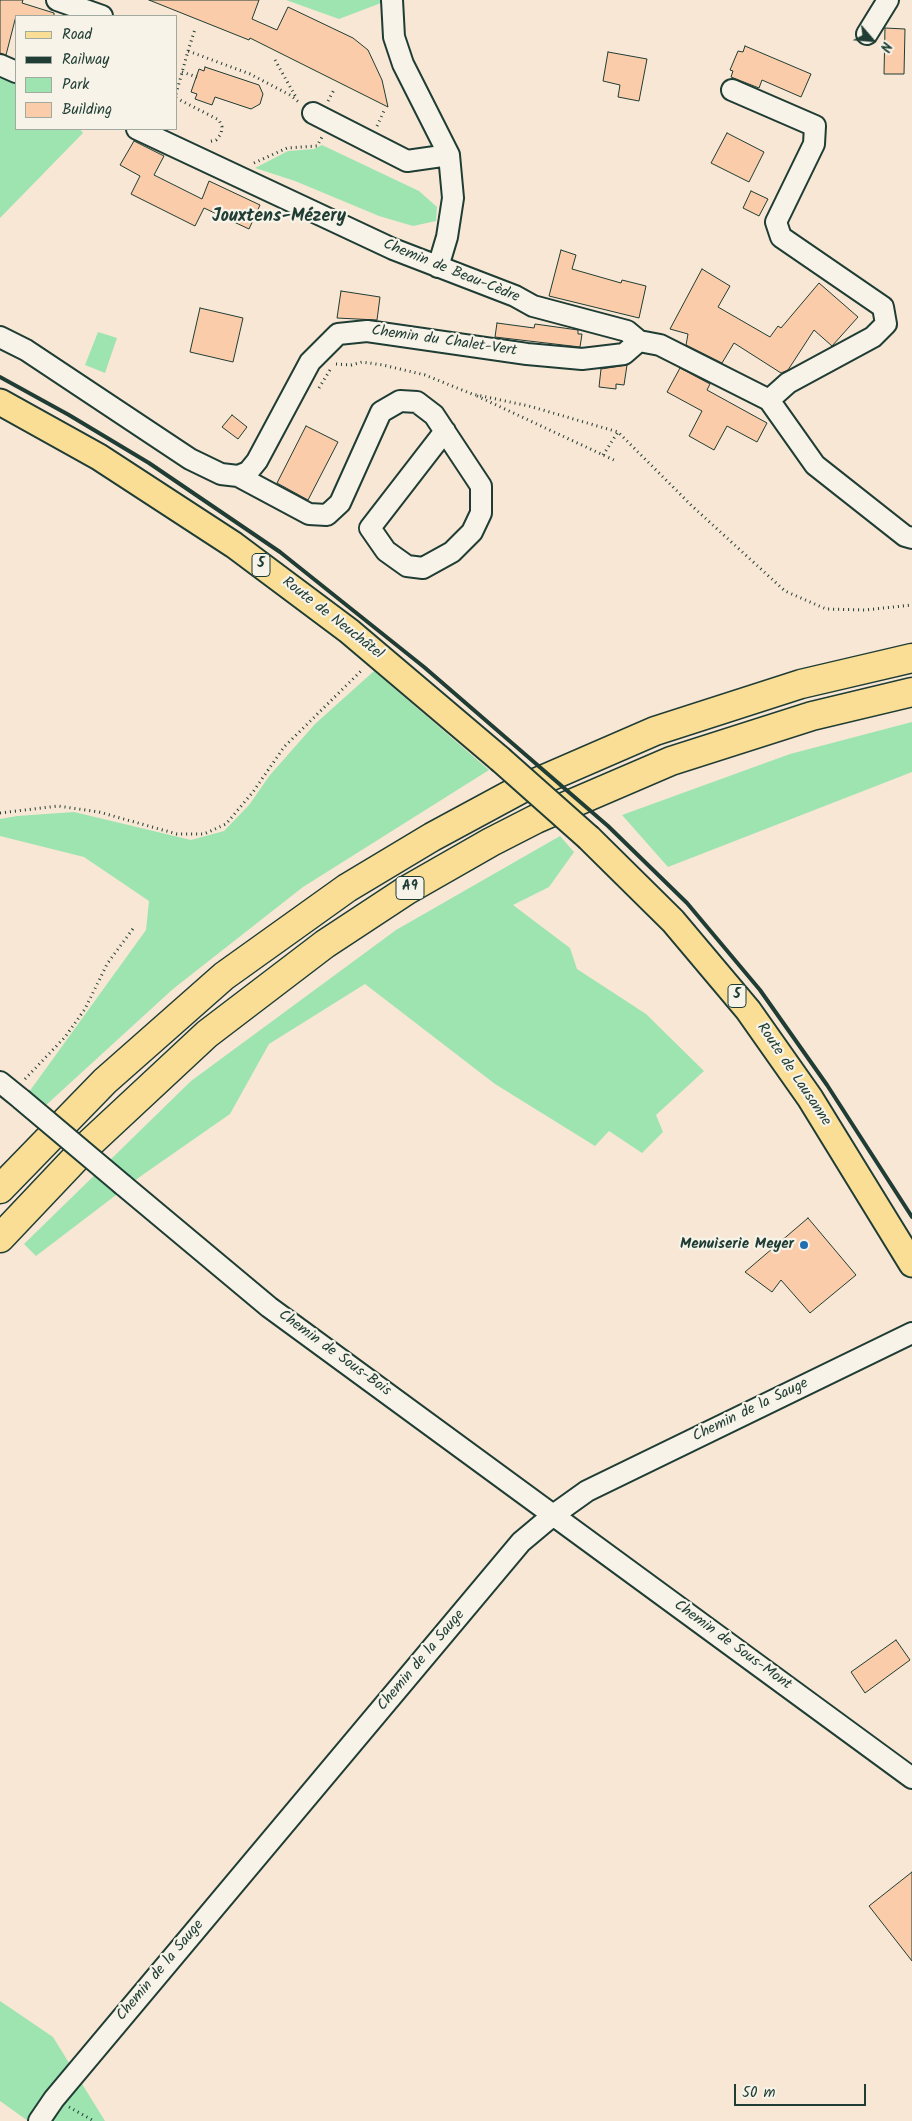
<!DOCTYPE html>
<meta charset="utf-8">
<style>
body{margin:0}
#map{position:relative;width:912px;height:2121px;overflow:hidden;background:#f8e7d5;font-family:Kalam,sans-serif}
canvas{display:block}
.legend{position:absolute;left:15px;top:15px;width:162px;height:115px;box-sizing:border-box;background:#f7f3e8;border:1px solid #a1aaa0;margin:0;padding:6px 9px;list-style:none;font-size:15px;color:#1f3d34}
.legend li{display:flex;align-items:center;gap:10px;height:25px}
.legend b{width:25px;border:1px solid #a1aaa0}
.north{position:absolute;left:847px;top:15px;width:50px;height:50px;-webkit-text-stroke:4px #f7f3e8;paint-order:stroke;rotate:117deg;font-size:14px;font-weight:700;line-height:20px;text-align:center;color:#1f3d34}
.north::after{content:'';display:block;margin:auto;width:18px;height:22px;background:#1f3d34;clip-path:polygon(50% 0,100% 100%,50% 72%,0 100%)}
.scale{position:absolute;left:734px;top:2084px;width:132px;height:22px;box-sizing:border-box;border:2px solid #1f3d34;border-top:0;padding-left:6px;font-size:15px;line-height:18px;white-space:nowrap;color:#1f3d34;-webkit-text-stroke:4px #f7f3e8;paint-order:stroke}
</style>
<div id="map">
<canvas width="912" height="2121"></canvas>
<ul class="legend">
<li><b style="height:6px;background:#fbde96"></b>Road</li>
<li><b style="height:6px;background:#1f3d34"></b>Railway</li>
<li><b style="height:14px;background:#9ee4b1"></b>Park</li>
<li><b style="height:14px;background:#fbccaa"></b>Building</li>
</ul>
<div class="north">N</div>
<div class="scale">50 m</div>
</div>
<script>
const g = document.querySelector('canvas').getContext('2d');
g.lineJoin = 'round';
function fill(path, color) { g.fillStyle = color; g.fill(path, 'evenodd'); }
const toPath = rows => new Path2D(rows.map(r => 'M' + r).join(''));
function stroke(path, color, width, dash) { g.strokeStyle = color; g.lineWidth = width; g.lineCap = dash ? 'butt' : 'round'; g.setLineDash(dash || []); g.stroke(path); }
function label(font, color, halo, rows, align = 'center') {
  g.font = font + ' Kalam,sans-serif'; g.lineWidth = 4.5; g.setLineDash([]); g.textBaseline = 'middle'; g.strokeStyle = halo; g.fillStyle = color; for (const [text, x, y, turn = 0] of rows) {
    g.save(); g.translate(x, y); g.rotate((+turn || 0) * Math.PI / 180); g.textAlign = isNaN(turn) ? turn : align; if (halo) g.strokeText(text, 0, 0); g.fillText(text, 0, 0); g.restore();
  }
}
fill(toPath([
 [286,0,383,0,381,3,339,19],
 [0,71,16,79,16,129,80,129,83,133,0,218],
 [322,145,419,191,437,207,436,221,413,226,379,216,295,181,255,168,288,151,314,149],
 [98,332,117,338,105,373,85,365],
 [374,671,489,770,303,887,173,989,45,1106,29,1092,146,930,149,901,84,857,0,836,0,819,17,816,74,812,191,840,224,831,249,805,270,775,315,724],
 [912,722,912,772,668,867,622,815,790,754],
 [560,836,574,852,549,887,513,905,570,948,577,969,646,1014,704,1071,656,1115,663,1132,642,1153,609,1131,595,1146,495,1084,365,984,269,1044,230,1114,141,1176,36,1256,24,1244,191,1081,396,930],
 [0,2001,53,2037,105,2121,28,2121,0,2101]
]), '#9ee4b1');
const building = toPath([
 [0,0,23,0,22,3,54,13,54,16,16,16,6,55,0,53,0,0],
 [149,0,259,0,252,19,277,30,288,7,353,38,368,50,382,80,388,107,250,38,249,40,149,0],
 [885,28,905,29,904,74,884,74,885,28],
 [745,46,811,74,801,97,762,80,759,88,731,77,733,71,730,70,738,51,743,52,745,46],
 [608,52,647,59,639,101,618,97,620,85,603,81,608,52],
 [205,67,259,85,263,94,260,104,251,109,215,97,212,105,195,99,197,94,191,92,199,69,204,71,205,67],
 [727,133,764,152,749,182,711,163,727,133],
 [134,141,164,156,154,175,202,199,209,181,260,205,249,229,204,208,195,226,131,194,140,176,120,165,134,141],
 [751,191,768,199,759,216,743,208,751,191],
 [561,250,576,255,572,269,621,283,622,280,646,286,639,318,549,296,561,250],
 [702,269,730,286,718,307,770,337,778,326,781,328,819,283,858,317,832,346,814,330,788,370,781,373,734,343,722,363,686,345,688,334,670,329,702,269],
 [341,291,380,297,377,320,337,318,341,291],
 [200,308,243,318,233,362,190,352,200,308],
 [497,323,534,328,535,324,578,330,578,334,582,334,580,347,495,337,497,323],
 [627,365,624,385,616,384,616,389,599,387,601,369,627,365],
 [680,368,710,384,707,390,767,423,757,442,727,426,714,450,689,436,702,411,667,392,680,368],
 [232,415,247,427,238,439,222,427,232,415],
 [306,426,338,442,308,500,277,483,306,426],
 [808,1218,856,1275,810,1313,781,1280,772,1292,745,1272,808,1218],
 [896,1640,910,1660,865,1693,851,1672,896,1640],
 [912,1872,912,1961,869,1906,912,1872]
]);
fill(building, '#fbccaa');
stroke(building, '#1f3d34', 1);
const minor = toPath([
 [57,0,102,16],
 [392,0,394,37,403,64,449,155,453,198,447,237,438,267],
 [867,34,888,0],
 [0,65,16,72],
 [732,90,815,126,814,144,776,222,781,237,883,307,886,324,873,337,788,383,769,400],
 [313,113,407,161,449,155],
 [137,129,393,249,515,296,533,306,627,331,639,341,660,345,769,400,815,465,905,536,912,538],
 [0,337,26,350,190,459,221,474,238,476,248,472,257,461,310,362,338,334,367,331,527,354,582,359,624,354,639,341],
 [238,476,309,514,327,515,340,503,381,412,400,401,417,402,434,415,481,486,481,513,472,532,452,552,423,568,407,566,386,551,370,528,445,431],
 [0,1082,21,1099],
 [123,1185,269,1307,912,1778],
 [39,2121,54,2099,521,1542,552,1516,587,1491,912,1333]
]);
const major = toPath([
 [0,402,99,457,234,545,349,631,500,759],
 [589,838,673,921,748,1010,810,1098,912,1264]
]);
const highway = toPath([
 [0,1189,105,1081,224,976,347,888,432,837,519,790,655,731,801,684,912,658],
 [0,1238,90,1143,207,1034,325,944,407,890,491,842,536,819,671,761,812,716,912,692]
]);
stroke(minor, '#1f3d34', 24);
stroke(major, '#1f3d34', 29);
stroke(highway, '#1f3d34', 31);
stroke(toPath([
 [188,51,195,29],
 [275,60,297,99],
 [182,72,197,77],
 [176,94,188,51,250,74,290,95,300,103],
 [176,98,219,120,222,127,221,134,216,140,208,142],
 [328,101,335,88],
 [377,126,384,111],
 [254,163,287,148,317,146,322,137],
 [336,364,351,365,362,362,383,365,425,375,472,394,529,406,618,432,692,506,785,591,826,609,865,610,912,605],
 [319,388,330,370],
 [477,396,616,461],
 [603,455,618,432],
 [0,813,58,806,99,812,177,834,204,834,226,824,253,792,284,747,363,669],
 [25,1079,65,1037,85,1009,107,964,135,926],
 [69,2107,94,2121]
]), '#1f3d34', 3, [1, 4]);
stroke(minor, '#f7f3e8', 20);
stroke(major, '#fbde96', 25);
stroke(highway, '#fbde96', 28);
stroke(toPath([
 [0,377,69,415,149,463,280,552,424,667,608,826,687,903,760,990,827,1085,912,1217]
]), '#1f3d34', 4);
const minorBridge = toPath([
 [21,1099,123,1185]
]);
const majorBridge = toPath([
 [500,759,589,838]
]);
stroke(minorBridge, '#1f3d34', 24, []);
stroke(majorBridge, '#1f3d34', 29, []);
stroke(minorBridge, '#f7f3e8', 20);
stroke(majorBridge, '#fbde96', 25);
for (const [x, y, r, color] of [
 [804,1245,5,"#1f6fb2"]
]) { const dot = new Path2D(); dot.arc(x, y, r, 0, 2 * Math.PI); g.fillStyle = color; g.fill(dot); stroke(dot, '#f7f3e8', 2); }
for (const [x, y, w] of [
 [261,565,18],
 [410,888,28],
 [737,996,18]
]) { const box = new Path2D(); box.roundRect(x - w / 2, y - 11.5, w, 23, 4); g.fillStyle = '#f7f3e8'; g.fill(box); stroke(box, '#1f3d34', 1); }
label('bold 14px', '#1f3d34', null, [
 ["5",261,565],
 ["A9",410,888],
 ["5",737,996]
]);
label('15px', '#1f3d34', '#f7f3e8', [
 ["Chemin de Beau-Cèdre",451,272,22],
 ["Chemin du Chalet-Vert",444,342,8],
 ["Route de Neuchâtel",332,619,38],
 ["Route de Lausanne",793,1075,56],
 ["Chemin de Sous-Bois",334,1354,36],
 ["Chemin de la Sauge",751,1411,-26],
 ["Chemin de Sous-Mont",732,1646,36],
 ["Chemin de la Sauge",422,1661,-50],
 ["Chemin de la Sauge",161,1971,-50]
]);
label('bold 15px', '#1f3d34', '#f7f3e8', [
 ["Menuiserie Meyer",794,1245]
], 'right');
label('bold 18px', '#1f3d34', '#f7f3e8', [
 ["Jouxtens-Mézery",279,218]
]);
</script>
